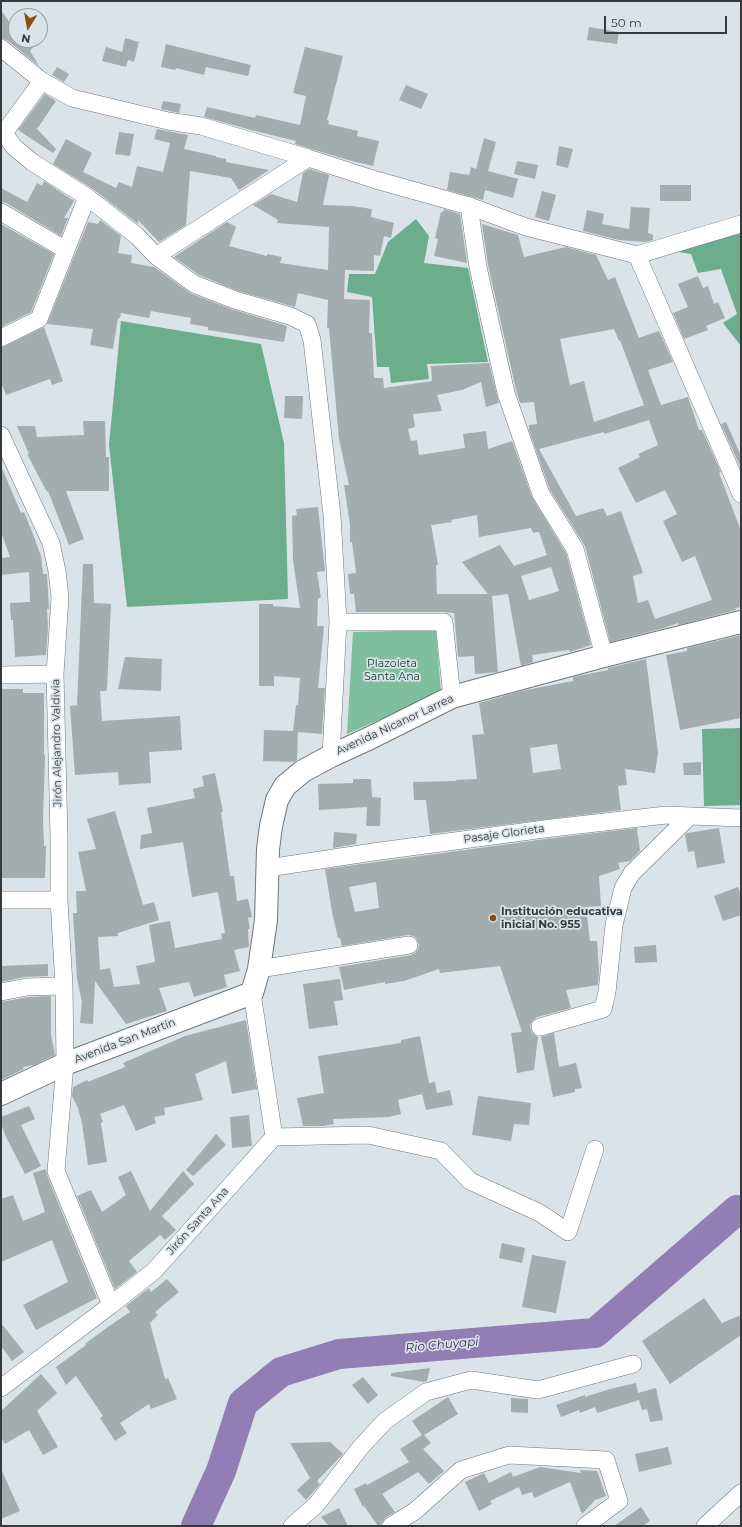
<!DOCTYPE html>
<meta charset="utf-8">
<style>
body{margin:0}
#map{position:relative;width:742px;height:1527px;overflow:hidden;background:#dae3e8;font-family:Montserrat,sans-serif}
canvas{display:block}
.frame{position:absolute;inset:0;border:2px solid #373a3c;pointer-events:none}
.north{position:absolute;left:8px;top:8px;width:40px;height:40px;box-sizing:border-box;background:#dae3e8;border:1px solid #999fa3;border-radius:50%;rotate:191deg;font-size:11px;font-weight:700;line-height:16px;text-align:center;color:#373a3c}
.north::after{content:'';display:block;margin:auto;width:14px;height:18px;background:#8c4e13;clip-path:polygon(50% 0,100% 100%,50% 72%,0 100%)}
.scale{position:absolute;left:604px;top:16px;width:123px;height:18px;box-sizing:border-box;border:2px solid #373a3c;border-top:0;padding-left:5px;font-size:12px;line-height:14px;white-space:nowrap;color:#373a3c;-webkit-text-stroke:3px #dae3e8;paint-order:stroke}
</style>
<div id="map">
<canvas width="742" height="1527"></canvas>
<div class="frame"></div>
<div class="north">N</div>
<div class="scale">50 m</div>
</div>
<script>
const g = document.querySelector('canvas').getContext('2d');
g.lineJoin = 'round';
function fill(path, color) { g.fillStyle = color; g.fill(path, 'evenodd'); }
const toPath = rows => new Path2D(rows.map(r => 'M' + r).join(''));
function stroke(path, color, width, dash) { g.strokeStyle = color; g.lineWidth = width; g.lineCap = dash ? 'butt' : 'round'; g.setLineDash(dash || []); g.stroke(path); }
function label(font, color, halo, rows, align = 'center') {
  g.font = font + ' Montserrat,sans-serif'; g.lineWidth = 3.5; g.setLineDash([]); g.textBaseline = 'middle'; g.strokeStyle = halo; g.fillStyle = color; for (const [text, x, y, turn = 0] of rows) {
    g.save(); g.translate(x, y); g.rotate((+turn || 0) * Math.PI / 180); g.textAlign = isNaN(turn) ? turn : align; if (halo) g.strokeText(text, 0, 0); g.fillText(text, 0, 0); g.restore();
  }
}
fill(toPath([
 [436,630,441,693,347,734,353,632]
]), '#7fbf9e');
fill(toPath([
 [416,219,429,236,424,263,468,268,488,362,427,364,429,379,391,383,389,367,377,367,372,297,347,292,349,274,375,274,388,242],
 [741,230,741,346,723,323,737,314,721,269,698,273,691,254,672,251],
 [121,321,261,344,284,443,288,599,127,607,109,445],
 [741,728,741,805,704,806,702,729]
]), '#6bad8c');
stroke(toPath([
 [196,1526,221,1471,243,1403,281,1372,339,1354,595,1333,737,1210,741,1212]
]), '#917eb5', 30);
fill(toPath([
 [1,10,16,32,16,40,24,40,33,47,30,51,39,66,7,40,1,38],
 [589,27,619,32,617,44,587,40],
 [125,38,139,42,134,62,128,60,126,67,102,61,106,47,122,52],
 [166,44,251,65,248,76,206,67,204,75,176,68,175,70,161,67],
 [305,47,343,56,327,120,329,121,328,124,358,131,357,136,379,141,373,166,348,160,295,144,296,141,251,130,204,117,207,107,255,118,256,115,300,125,306,96,293,93],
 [57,67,69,74,64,82,52,75],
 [406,85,428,94,421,109,399,100],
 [45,94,56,101,37,129,56,149,53,153,18,130],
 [163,101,181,104,179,113,161,109],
 [157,129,188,135,184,149,216,156,216,157,226,159,226,162,269,170,239,190,231,178,190,171,186,225,159,242,138,220,138,224,93,189,53,164,66,139,92,153,83,172,116,188,119,182,132,187,137,166,163,172,170,143,154,139],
 [119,132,134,134,130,156,115,154],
 [484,138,496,142,488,171,518,179,513,198,485,190,483,200,447,190,450,172,469,175,471,167,476,169],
 [559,146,573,149,568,168,556,165],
 [517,161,538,165,535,179,514,174],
 [309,169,329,175,323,205,352,206,372,209,371,217,394,223,391,238,384,236,380,256,374,255,374,271,345,270,344,299,370,300,369,333,372,333,374,378,383,378,384,388,432,381,431,366,489,363,499,403,486,407,481,382,462,390,437,395,442,411,413,414,415,427,408,429,411,441,417,440,419,455,465,448,463,434,486,431,488,449,512,441,532,497,566,553,591,645,570,652,569,650,532,655,533,662,521,666,508,594,492,596,498,672,475,674,474,656,458,657,454,613,444,612,356,612,354,594,350,594,348,574,356,573,352,542,350,542,350,525,344,485,349,485,339,439,329,328,327,328,328,300,298,293,295,307,238,291,199,275,174,257,227,222,236,227,229,246,267,256,267,254,282,257,280,263,328,270,329,227,277,223,278,220,253,205,271,194,297,202,303,173],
 [477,515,479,537,531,528,533,533,539,532,547,555,514,566,500,545,462,562,488,594,437,594,436,565,438,565,431,524,432,525,452,522,451,520],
 [551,567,559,591,529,600,521,576],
 [44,181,74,201,64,218,68,218,61,236,6,203,1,202,1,188,27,202,37,183,42,186],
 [660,185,691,185,691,201,660,201],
 [542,191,556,195,549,221,535,217],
 [631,207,650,208,648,233,653,235,653,240,646,242,619,240,583,231,587,210,604,214,602,224,629,229],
 [444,209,460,214,467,263,434,256,438,239,435,238,441,212,443,212],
 [100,220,121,236,118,253,132,255,131,263,154,267,190,293,231,309,287,326,284,342,208,330,208,327,190,324,191,318,151,311,149,318,121,313,120,318,118,318,113,349,90,345,93,329,47,324,88,222,98,224],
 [1,224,54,254,31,312,1,327],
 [482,224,518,235,524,257,566,247,596,255,608,280,615,277,639,338,659,331,673,362,648,370,661,405,688,397,699,430,702,430,721,472,719,473,741,531,741,607,735,608,736,610,679,625,678,623,664,628,610,642,585,546,550,490,529,430,529,425,537,424,534,402,520,403,516,390,488,265],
 [614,329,619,341,620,340,644,405,594,422,584,381,570,385,560,339],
 [649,420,658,445,638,454,640,457,618,468,636,503,665,490,677,514,663,521,682,562,695,556,712,600,655,619,648,600,638,603,633,576,643,573,621,511,607,516,603,508,576,516,539,449,604,432,604,434],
 [698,276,703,288,708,286,714,304,718,302,725,318,706,326,708,330,684,339,673,313,688,307,678,284],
 [44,327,63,381,52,385,50,379,6,395,1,382,1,348],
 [285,396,303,396,302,419,284,418],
 [83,421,105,421,106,457,109,457,109,491,66,491,84,539,69,545,48,491,47,492,27,454,29,454,17,426,35,426,37,437,84,435],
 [726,422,741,456,741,465,740,466,721,424],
 [1,466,21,513,24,512,31,529,41,556,43,574,47,574,49,608,49,609,47,609,48,628,46,655,15,657,13,620,11,620,10,603,30,602,29,572,1,575,1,558,10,557,1,532],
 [318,507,325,571,317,572,321,598,318,598,317,626,324,626,318,688,325,688,322,734,298,732,297,760,294,762,263,761,264,730,293,731,296,705,298,705,300,678,274,676,274,686,259,686,259,604,273,604,273,606,300,608,293,560,292,516,297,515,296,509],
 [83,564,93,564,94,603,111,604,107,688,106,691,100,691,102,721,180,716,182,750,149,752,151,783,119,785,118,772,75,775,70,706,77,705],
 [741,635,741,718,680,730,666,655,687,651,687,648],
 [125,657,162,659,161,691,118,689],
 [646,659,658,753,655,773,625,769,627,785,618,786,621,810,430,834,426,800,414,800,413,782,456,781,456,780,477,779,472,735,484,734,479,703,521,691,573,681,573,677,608,670,608,668],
 [557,744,561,769,533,773,530,748],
 [1,689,23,689,23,693,44,693,44,755,45,755,43,821,44,846,46,846,45,878,1,878],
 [701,762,701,775,684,775,683,763],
 [215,773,223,812,221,812,230,876,234,876,237,901,248,899,252,917,248,918,250,929,248,929,249,947,234,950,240,971,224,975,227,987,194,997,189,982,159,988,167,1011,126,1024,95,981,93,1024,80,1023,82,1002,77,979,73,913,77,913,76,891,86,891,78,852,96,849,87,819,115,811,143,905,154,902,159,920,118,933,118,936,98,937,100,970,110,968,114,987,140,984,136,966,155,962,149,925,170,921,175,948,222,939,221,934,225,933,218,892,192,897,183,842,140,849,141,835,152,833,147,808,195,798,193,789,204,786,202,776],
 [353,779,371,779,372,797,381,798,380,826,366,826,367,807,319,810,318,784,353,783],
 [637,828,640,851,630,861,618,863,620,869,599,876,601,906,586,907,590,941,597,941,599,970,598,985,566,990,571,1008,537,1017,533,1020,530,1025,531,1030,533,1034,538,1037,534,1070,517,1073,511,1033,522,1032,500,966,440,973,439,969,404,981,385,984,385,982,344,990,339,967,411,955,415,953,418,949,419,944,416,938,413,936,408,935,342,946,340,938,338,938,332,912,325,869,553,838],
 [376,882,379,908,355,912,349,887],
 [719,828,725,863,697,868,694,851,688,852,685,835,687,833],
 [334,832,357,834,356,844,333,848],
 [738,887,741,895,741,915,723,921,714,896],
 [656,945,657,962,635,963,634,947],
 [48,964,48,976,25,977,1,982,1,966],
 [340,979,343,1000,334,1001,338,1025,309,1029,303,984],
 [51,996,51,1035,55,1055,34,1065,23,1067,24,1069,1,1080,1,1002,28,997],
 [246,1020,257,1089,232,1094,226,1061,195,1074,203,1100,164,1108,165,1115,154,1117,156,1123,136,1131,124,1105,100,1114,103,1122,101,1123,107,1162,88,1165,82,1123,78,1108,72,1096,73,1087,87,1080,88,1082,125,1067,123,1063,185,1036],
 [554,1033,559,1067,576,1063,582,1088,575,1089,575,1092,553,1097,541,1037],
 [420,1036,429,1083,435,1082,437,1093,450,1090,453,1105,426,1110,422,1094,398,1100,401,1114,389,1117,333,1119,334,1124,323,1126,303,1126,297,1098,324,1093,318,1056,401,1043,401,1040],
 [478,1096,531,1103,529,1125,514,1124,511,1141,472,1135],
 [29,1106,35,1119,21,1125,41,1166,25,1174,5,1135,1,1123,1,1117],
 [249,1115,252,1146,232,1148,230,1117],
 [216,1134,226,1145,193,1176,186,1170],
 [46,1169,47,1175,59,1205,97,1298,36,1330,23,1305,68,1282,52,1240,1,1262,1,1199,13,1195,23,1221,45,1212,33,1173],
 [131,1171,150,1211,183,1171,194,1184,162,1216,176,1230,165,1240,160,1235,129,1261,137,1272,115,1289,77,1196,91,1190,102,1212,126,1195,118,1177],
 [502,1243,525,1248,522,1263,499,1258],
 [532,1255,566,1261,556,1313,522,1307],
 [167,1279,179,1292,155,1312,158,1315,150,1323,165,1379,168,1378,177,1399,151,1409,149,1404,120,1423,127,1433,115,1441,100,1418,103,1416,76,1376,66,1385,56,1367,86,1345,85,1344,105,1329,130,1312,126,1306,149,1288,151,1292],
 [704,1298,722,1323,741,1315,741,1335,670,1384,642,1341],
 [1,1323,24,1352,12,1361,1,1346],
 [430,1368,427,1381,424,1382,391,1376,391,1373],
 [41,1374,57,1393,37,1411,58,1447,43,1455,29,1430,5,1444,1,1437,1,1411],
 [363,1377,378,1395,368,1404,352,1385],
 [636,1383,638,1393,656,1388,663,1420,650,1422,647,1409,642,1410,639,1400,597,1413,595,1407,580,1413,579,1410,561,1417,556,1405,585,1395,585,1397,610,1389],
 [448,1397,458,1414,424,1435,431,1443,423,1449,444,1471,429,1484,418,1472,382,1494,395,1512,385,1518,382,1522,381,1526,378,1526,364,1506,363,1507,354,1489,366,1483,367,1485,409,1462,400,1449,422,1435,412,1421],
 [511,1398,528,1399,528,1413,511,1412],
 [330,1442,343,1454,317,1481,320,1484,306,1500,297,1490,310,1478,290,1443],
 [668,1447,672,1464,639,1472,635,1454],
 [540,1467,581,1473,580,1470,597,1471,606,1496,595,1500,582,1514,570,1482,534,1498,532,1492,522,1495,519,1487,490,1501,492,1504,479,1511,465,1482,484,1473,489,1483,511,1472,513,1477],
 [1,1469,20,1511,1,1519],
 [641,1507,650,1521,643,1526,614,1526],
 [339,1508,348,1526,329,1526,321,1517]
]), '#a3adad');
const minor = toPath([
 [1,48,42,81,72,98,168,121,201,126,308,158,376,180,469,206,526,227,637,255,741,224],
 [1,129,14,147,32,162,87,197,137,236,156,256,308,158],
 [4,133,42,81],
 [469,206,478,267,506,393,541,494,575,549,604,656],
 [1,212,66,250],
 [637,255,741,494],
 [156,256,194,284,235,300,290,316,307,324,312,340,332,515,338,622,444,622,452,697],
 [1,338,39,319,87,197],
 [1,435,51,543,57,571,60,597,55,674,59,837,59,900,64,986,65,1064,56,1171,111,1305],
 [1,675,55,674],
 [331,756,338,622],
 [268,868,373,852,552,828,666,815,741,818],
 [1,900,59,900],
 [259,969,409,945],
 [1,992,27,987,64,986],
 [540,1027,603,1009,607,992,614,925,623,888,632,873,690,816],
 [274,1137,368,1135,441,1151,470,1181,540,1213,568,1232,595,1149],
 [1,1388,111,1305,154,1271,274,1137,252,993],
 [292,1526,316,1505,360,1448,385,1421,426,1392,471,1380,538,1390,633,1364],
 [391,1526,415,1511,461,1470,509,1455,606,1460,619,1501,585,1526],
 [705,1526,741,1493]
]);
const major = toPath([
 [1,1094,65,1064,252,993,259,969,266,920,268,849,271,826,277,800,285,786,303,771,331,756,370,738,452,697,604,656,741,622]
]);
stroke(minor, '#6f777b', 18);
stroke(major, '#6f777b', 24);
stroke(minor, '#fff', 17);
stroke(major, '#fff', 22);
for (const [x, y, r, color] of [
 [493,918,4,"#8c4e13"]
]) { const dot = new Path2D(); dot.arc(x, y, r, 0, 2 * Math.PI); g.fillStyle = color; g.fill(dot); stroke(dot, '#dae3e8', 1.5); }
label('11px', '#0d432d', '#dae3e8', [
 ["Plazoleta",392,664],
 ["Santa Ana",392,677]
]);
label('11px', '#373a3c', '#dae3e8', [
 ["Avenida Nicanor Larrea",395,725,-25],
 ["Jirón Alejandro Valdivia",57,743,-91],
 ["Pasaje Glorieta",504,834,-8],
 ["Avenida San Martín",125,1041,-21],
 ["Jirón Santa Ana",198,1221,-48]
]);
label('bold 11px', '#373a3c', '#dae3e8', [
 ["Institución educativa",501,912],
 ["inicial No. 955",501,925]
], 'left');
label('italic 12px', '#3a1d60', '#dae3e8', [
 ["Rio Chuyapi",442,1345,-5]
]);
</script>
